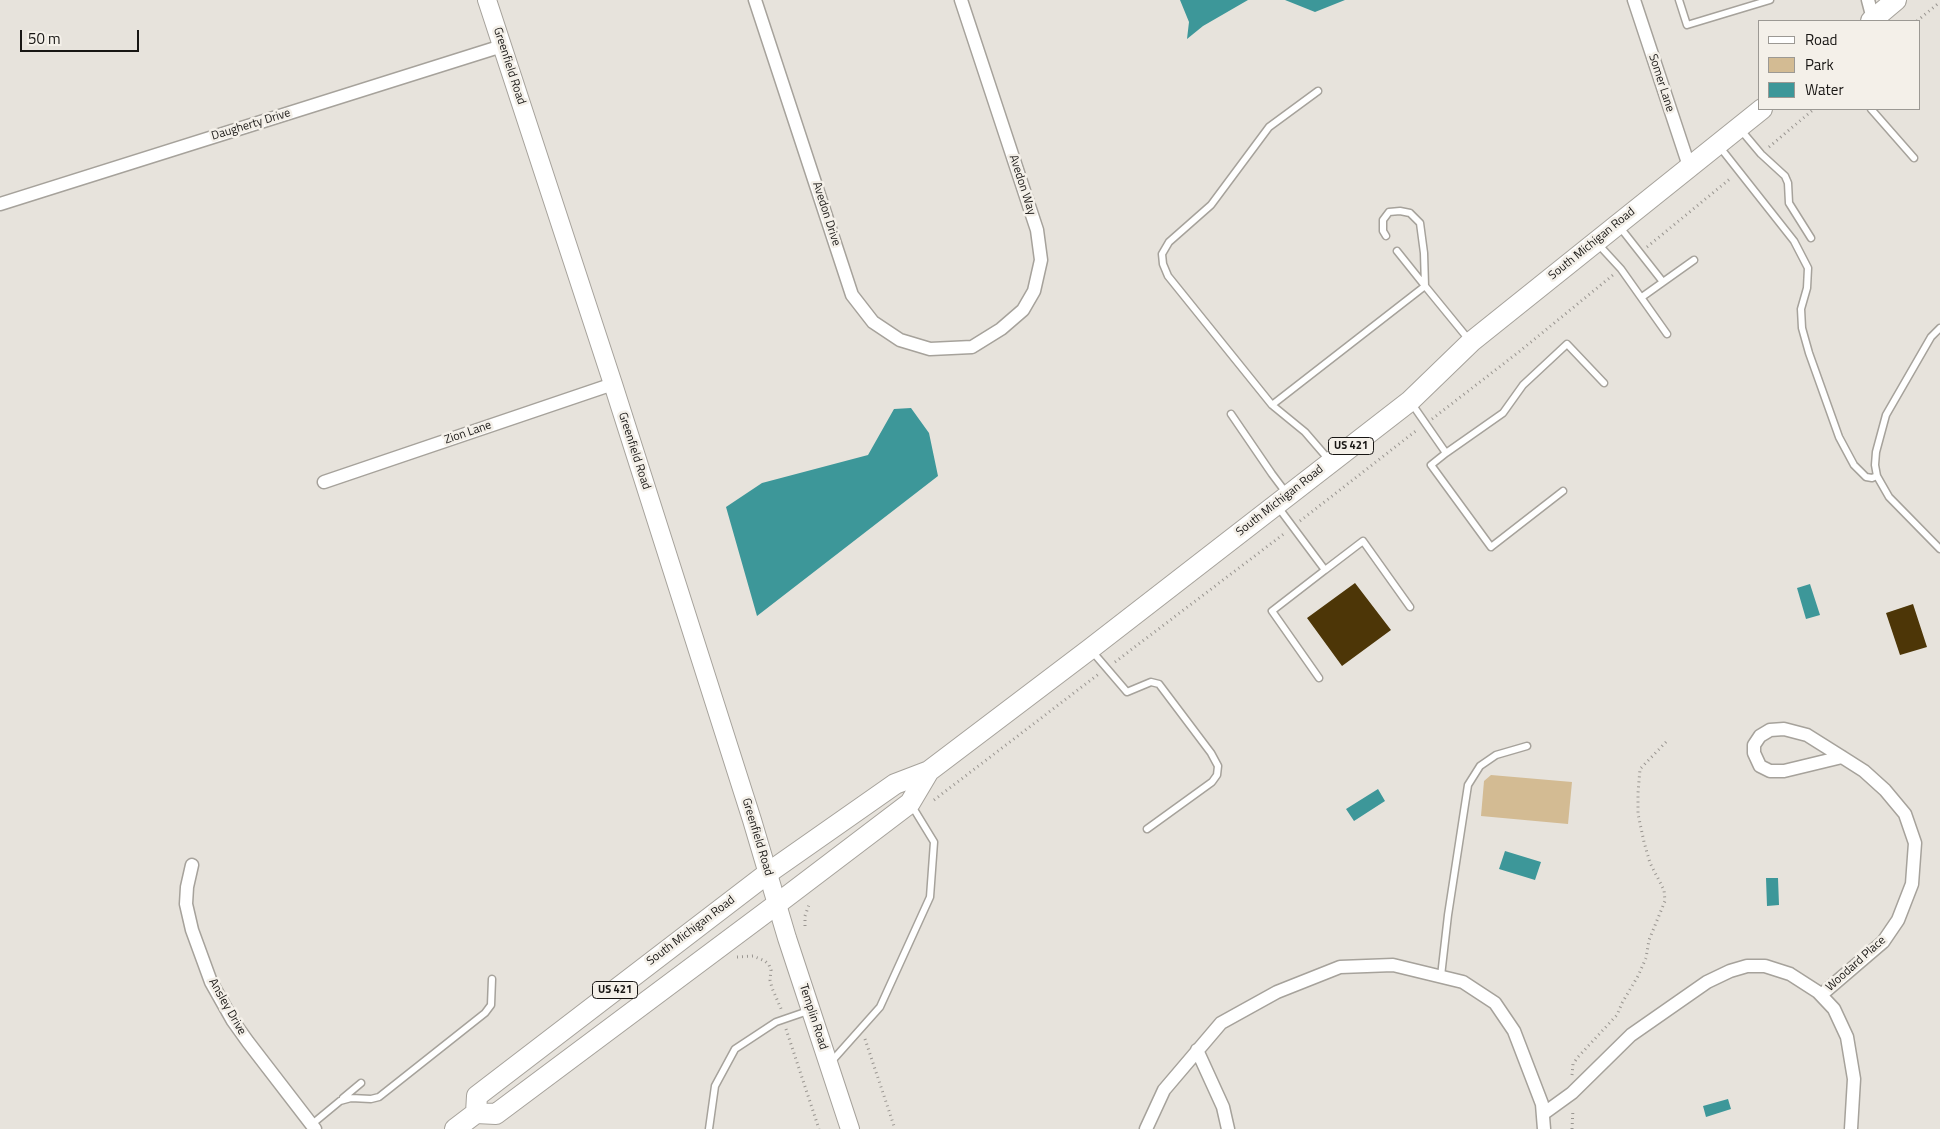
<!DOCTYPE html>
<style>
body{margin:0}
#map{position:relative;width:1940px;height:1129px;overflow:hidden;background:#e7e3dc;font-family:"Titillium Web",sans-serif}
canvas{display:block}
.legend{position:absolute;left:1758px;top:20px;width:162px;height:90px;box-sizing:border-box;background:#f4f0e9;border:1px solid #9c9994;margin:0;padding:6px 9px;list-style:none;font-size:15px;color:#181614}
.legend li{display:flex;align-items:center;gap:10px;height:25px}
.legend b{width:25px;border:1px solid #9c9994}
.scale{position:absolute;left:20px;top:30px;width:119px;height:22px;box-sizing:border-box;border:2px solid #181614;border-top:0;padding-left:6px;font-size:15px;line-height:18px;white-space:nowrap;color:#181614;-webkit-text-stroke:4px #f4f0e9;paint-order:stroke}
</style>
<div id="map">
<canvas width="1940" height="1129"></canvas>
<ul class="legend">
<li><b style="height:6px;background:#fff"></b>Road</li>
<li><b style="height:14px;background:#d3bb93"></b>Park</li>
<li><b style="height:14px;background:#3d9799"></b>Water</li>
</ul>
<div class="scale">50 m</div>
</div>
<script>
const g = document.querySelector('canvas').getContext('2d');
g.lineJoin = 'round';
function fill(path, color) { g.fillStyle = color; g.fill(path, 'evenodd'); }
const toPath = rows => new Path2D(rows.map(r => 'M' + r).join(''));
function stroke(path, color, width, dash) { g.strokeStyle = color; g.lineWidth = width; g.lineCap = dash ? 'butt' : 'round'; g.setLineDash(dash || []); g.stroke(path); }
function label(font, color, halo, rows, align = 'center') {
  g.font = font + ' "Titillium Web",sans-serif'; g.lineWidth = 5; g.setLineDash([]); g.textBaseline = 'middle'; g.strokeStyle = halo; g.fillStyle = color; for (const [text, x, y, turn = 0] of rows) {
    g.save(); g.translate(x, y); g.rotate((+turn || 0) * Math.PI / 180); g.textAlign = isNaN(turn) ? turn : align; if (halo) g.strokeText(text, 0, 0); g.fillText(text, 0, 0); g.restore();
  }
}
fill(toPath([
 [1491,775,1572,782,1568,824,1481,816,1484,781]
]), '#d3bb93');
fill(toPath([
 [1180,0,1248,0,1203,26,1187,39,1189,22],
 [1285,0,1345,0,1315,12],
 [911,408,929,433,938,476,757,616,726,507,762,483,868,455,894,409],
 [1810,584,1820,615,1806,619,1797,588],
 [1378,789,1385,801,1354,821,1346,809],
 [1505,851,1541,862,1535,880,1499,869],
 [1766,878,1778,878,1779,905,1767,906],
 [1728,1099,1731,1109,1706,1117,1703,1106]
]), '#3d9799');
fill(toPath([
 [1355,583,1391,630,1342,666,1307,618],
 [1913,604,1927,647,1900,655,1886,613]
]), '#4d3607');
const lane = toPath([
 [1679,0,1687,25,1770,0],
 [1318,91,1269,127,1211,205,1169,242,1162,254,1163,264,1168,276,1272,405,1305,432,1330,461],
 [1871,109,1914,158],
 [1740,129,1761,154,1785,176,1788,183,1789,203,1811,238],
 [1719,146,1794,241,1808,268,1807,288,1801,309,1802,328,1809,353,1839,437,1854,465,1866,477,1872,478,1877,476],
 [1619,226,1663,282],
 [1386,236,1383,231,1383,220,1389,212,1400,211,1410,213,1420,223,1424,253,1425,286],
 [1598,244,1621,269,1667,334],
 [1397,251,1425,286],
 [1642,297,1694,260],
 [1940,328,1931,337,1886,415,1876,452,1875,465,1877,476,1889,497,1940,549],
 [1412,404,1446,453,1431,465,1491,547,1563,491],
 [1272,405,1425,286,1470,341],
 [1231,414,1272,474,1287,494],
 [1446,453,1503,413,1523,385,1567,344,1604,383],
 [1278,507,1325,570,1363,541,1410,607],
 [1091,650,1127,692,1151,682,1159,684,1211,753,1218,766,1217,775,1212,782,1147,829],
 [1319,678,1272,611,1325,570],
 [1441,976,1448,915,1468,785,1480,766,1496,755,1527,746],
 [831,1062,880,1007,930,897,934,842,912,806],
 [343,1098,361,1083],
 [311,1125,340,1101,351,1098,371,1099,379,1097,485,1013,491,1005,492,979],
 [709,1129,715,1086,735,1049,776,1022,808,1011]
]);
const street = toPath([
 [755,0,852,295,873,322,900,340,930,349,972,347,1001,329,1023,310,1034,291,1041,260,1037,230,961,0],
 [1634,0,1689,166],
 [1868,0,1873,19],
 [0,204,502,46],
 [324,482,613,384],
 [192,865,187,887,186,904,192,930,211,982,233,1021,248,1042,315,1129],
 [1821,995,1883,942,1898,920,1912,884,1915,843,1905,814,1885,790,1864,771,1842,757,1807,735,1784,729,1770,730,1760,736,1754,745,1754,753,1760,766,1770,771,1784,771,1842,757],
 [1197,1050,1223,1107,1228,1129],
 [1543,1114,1572,1093,1631,1035,1707,982,1730,971,1747,966,1765,966,1790,974,1818,992,1834,1009,1847,1037,1854,1079,1851,1129],
 [1146,1129,1164,1090,1221,1023,1277,992,1340,967,1393,965,1463,982,1495,1003,1514,1031,1542,1104,1544,1129]
]);
const secondary = toPath([
 [487,0,613,384,752,820,787,938,850,1129]
]);
const primary = toPath([
 [1871,21,1896,0],
 [476,1113,477,1096,768,873,895,784,929,771,1090,649,1410,401,1471,342,1762,109],
 [455,1129,476,1113,496,1114,777,904,910,803,929,771]
]);
stroke(lane, '#a6a29b', 9);
stroke(street, '#a6a29b', 15);
stroke(secondary, '#a6a29b', 20);
stroke(primary, '#a6a29b', 22);
stroke(toPath([
 [1917,21,1940,2],
 [1769,147,1814,109],
 [1647,247,1731,178],
 [1432,419,1520,351,1613,275],
 [1300,521,1417,430],
 [1115,662,1285,533],
 [934,800,1100,673],
 [805,926,805,916,810,902],
 [737,957,753,956,765,961,769,965,771,970,770,980,772,988,782,1011],
 [786,1029,819,1129],
 [865,1039,895,1129],
 [1572,1075,1573,1064,1578,1057,1617,1015,1622,1003,1638,976,1646,958,1649,940,1665,901,1664,890,1650,863,1644,842,1638,814,1638,793,1640,769,1667,741],
 [1572,1129,1573,1109]
]), '#9a9691', 3, [1, 4]);
stroke(lane, '#fff', 6);
stroke(street, '#fff', 12);
stroke(secondary, '#fff', 18);
stroke(primary, '#fff', 20);
for (const [x, y, w] of [
 [1351,446,45],
 [615,990,45]
]) { const box = new Path2D(); box.roundRect(x - w / 2, y - 8.5, w, 17, 4); g.fillStyle = '#f4f0e9'; g.fill(box); stroke(box, '#181614', 1); }
label('bold 11px', '#181614', null, [
 ["US 421",1351,446],
 ["US 421",615,990]
]);
label('12px', '#181614', '#f4f0e9', [
 ["Greenfield Road",509,66,72],
 ["Somer Lane",1661,83,72],
 ["Daugherty Drive",251,125,-17],
 ["Avedon Way",1022,185,72],
 ["Avedon Drive",826,214,72],
 ["South Michigan Road",1592,244,-39],
 ["Zion Lane",468,433,-19],
 ["Greenfield Road",634,451,72],
 ["South Michigan Road",1280,501,-38],
 ["Greenfield Road",757,837,73],
 ["South Michigan Road",691,931,-37],
 ["Woodard Place",1856,964,-42],
 ["Ansley Drive",227,1007,60],
 ["Templin Road",813,1017,72]
]);
</script>
